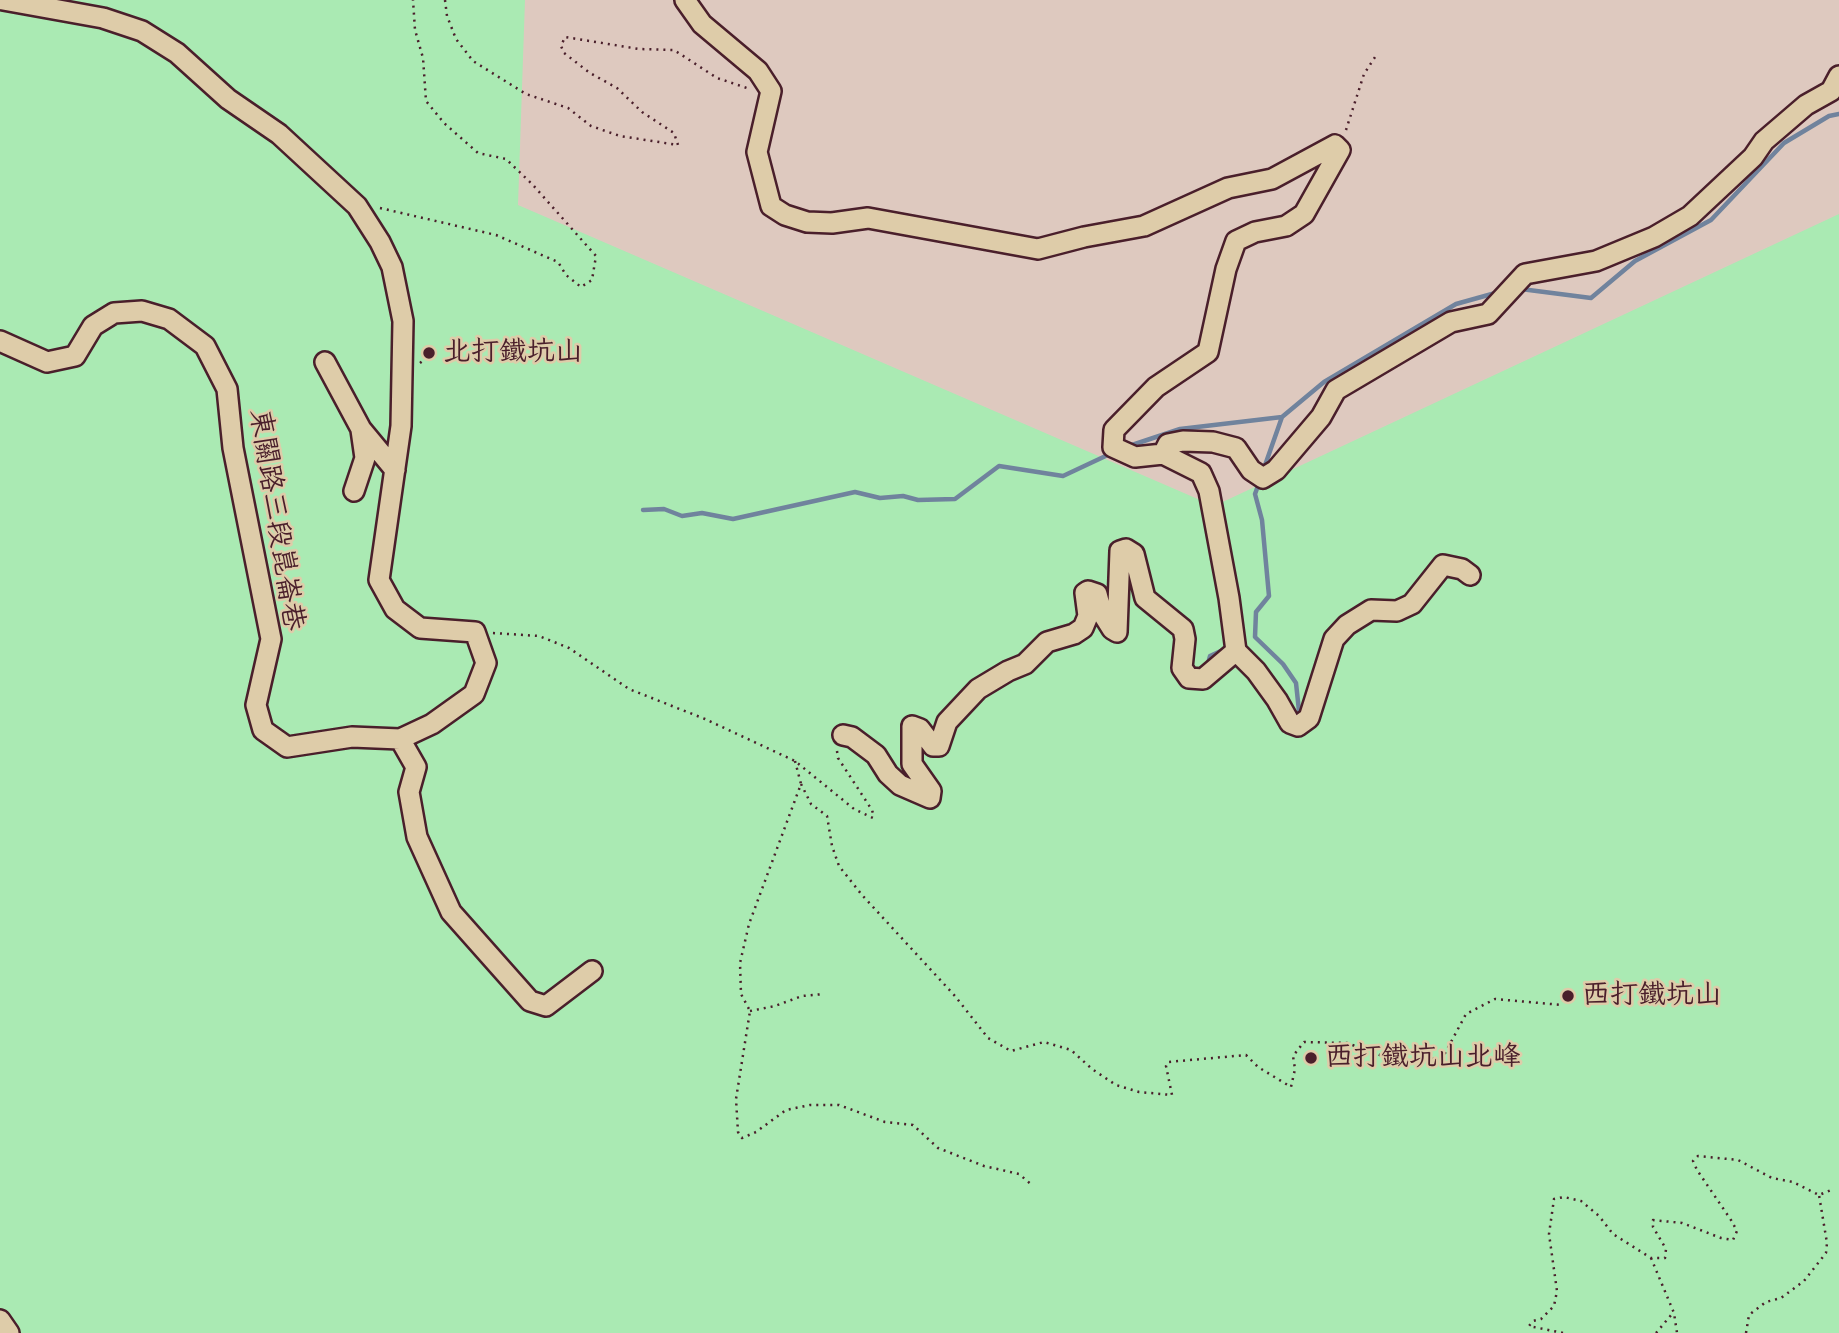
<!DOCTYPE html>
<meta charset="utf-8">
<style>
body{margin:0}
canvas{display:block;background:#dec9bf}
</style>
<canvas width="1839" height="1333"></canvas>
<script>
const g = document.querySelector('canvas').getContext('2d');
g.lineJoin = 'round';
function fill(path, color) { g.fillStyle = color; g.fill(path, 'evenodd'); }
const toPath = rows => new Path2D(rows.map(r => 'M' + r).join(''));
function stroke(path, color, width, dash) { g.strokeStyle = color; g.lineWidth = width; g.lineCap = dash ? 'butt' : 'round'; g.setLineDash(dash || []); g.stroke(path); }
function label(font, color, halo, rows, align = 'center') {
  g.font = font + ' Caveat,"LXGW WenKai TC",sans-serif'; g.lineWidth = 5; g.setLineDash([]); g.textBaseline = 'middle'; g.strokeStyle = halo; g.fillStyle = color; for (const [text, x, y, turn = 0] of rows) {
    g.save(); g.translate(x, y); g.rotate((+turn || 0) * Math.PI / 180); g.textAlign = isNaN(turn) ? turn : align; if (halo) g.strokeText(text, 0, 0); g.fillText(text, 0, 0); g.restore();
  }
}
fill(toPath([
 [0,0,525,0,518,205,1214,506,1839,214,1839,1333,0,1333]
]), '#aaeab3');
stroke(toPath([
 [1521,289,1591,298,1635,261,1711,220,1784,143,1829,116,1839,114],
 [1126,447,1180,429,1282,417,1324,382,1456,304,1499,292],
 [1263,471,1282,417],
 [1259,483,1255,494,1262,520,1269,596,1256,612,1255,637,1283,664,1296,683,1299,711],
 [643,510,664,509,682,516,702,513,733,519,855,492,880,498,903,496,918,500,955,499,999,466,1063,476,1112,453],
 [1207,667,1210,656,1223,650]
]), '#70839d', 4.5);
const minor = toPath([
 [685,0,702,24,758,71,771,91,757,152,771,206,785,215,807,222,832,223,868,218,1038,249,1084,237,1144,226,1228,188,1272,179,1335,145,1340,150,1304,214,1286,226,1255,232,1236,241,1226,269,1208,352,1156,387,1114,430,1113,447,1135,457,1163,454],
 [0,341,47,362,75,356,93,326,114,313,142,311,169,319,205,346,227,389,233,448,271,639,256,705,263,730,287,747,352,737,400,739,432,724,474,694,486,663,475,632,420,628,395,609,379,580,401,426,403,321,392,267,380,242,357,206,279,134,228,99,177,53,142,31,103,18,3,0],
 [325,362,361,429,395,470],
 [354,491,365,458,361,430],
 [1236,651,1256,671,1277,700,1290,723,1298,726,1309,718,1334,639,1347,625,1371,610,1397,611,1412,604,1443,565,1462,569,1470,575],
 [843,735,852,737,876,755,888,774,900,785,930,798,931,791,912,764,912,726,920,729,933,746,939,746,947,722,978,689,1008,671,1025,664,1047,642,1074,634,1083,628,1088,616,1085,593,1088,591,1097,594,1102,613,1112,629,1117,632,1120,551,1126,549,1134,554,1145,598,1183,629,1185,639,1182,668,1189,678,1203,679,1236,651,1229,598,1209,491,1201,473,1163,454,1168,444,1183,441,1213,442,1236,448,1251,470,1263,478,1276,470,1321,417,1336,390,1451,322,1488,314,1525,274,1596,261,1654,237,1690,216,1753,157,1764,141,1806,105,1831,91,1839,76],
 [400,739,416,767,409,792,417,837,451,912,530,1001,546,1006,592,971],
 [0,1320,9,1333]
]);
stroke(minor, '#4a1f2b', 24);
stroke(toPath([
 [445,0,447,16,456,39,473,61,526,94,568,108,591,126,620,136,678,145,674,133,642,112,617,88,590,73,564,53,561,46,565,37,639,49,674,50,717,78,750,89],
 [1346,130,1364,74,1377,54],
 [380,208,496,235,558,262,566,275,581,287,592,280,596,256,533,185,506,159,478,153,444,123,426,101,423,58,415,30,413,0],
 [420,363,429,356],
 [493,633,539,636,569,648,629,689,705,719,795,761,854,809,875,819],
 [837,751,838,758,872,810,874,817],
 [795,761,801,784,749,924,740,963,741,994,750,1011,736,1099,738,1132,742,1138,756,1132,786,1110,810,1105,839,1105,885,1122,913,1125,938,1148,984,1166,1019,1174,1032,1185],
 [801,784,811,804,827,816,832,846,839,866,862,895,955,996,988,1038,1011,1051,1044,1042,1071,1050,1092,1069,1116,1085,1139,1092,1172,1095,1166,1066,1168,1062,1246,1055,1258,1067,1291,1087,1295,1069,1293,1056,1304,1042,1347,1043,1404,1064,1443,1057,1466,1014,1495,999,1562,1005],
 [750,1011,775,1006,802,996,824,994],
 [1651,1258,1674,1313,1677,1333],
 [1563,1333,1529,1326,1533,1321,1541,1319,1554,1306,1557,1291,1549,1234,1554,1199,1564,1197,1581,1201,1599,1216,1613,1234,1651,1258,1665,1258,1666,1249,1653,1227,1653,1220,1682,1223,1721,1238,1733,1240,1737,1231,1731,1220,1697,1170,1693,1161,1698,1156,1738,1160,1772,1178,1793,1182,1819,1195,1831,1190],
 [1656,1333,1672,1314],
 [1746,1333,1749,1315,1766,1302,1781,1298,1804,1281,1826,1253,1827,1243,1819,1195]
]), '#4a1f2b', 2.5, [2, 5]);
stroke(minor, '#decca9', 19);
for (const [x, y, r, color] of [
 [429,353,7,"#4a1f2b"],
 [1568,996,7,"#4a1f2b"],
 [1311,1058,7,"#4a1f2b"]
]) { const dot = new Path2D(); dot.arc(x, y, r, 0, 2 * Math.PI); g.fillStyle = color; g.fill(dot); stroke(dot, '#decca9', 2.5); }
label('28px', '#4a1f2b', '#decca9', [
 ["北打鐵坑山",443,353],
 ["西打鐵坑山",1582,996],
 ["西打鐵坑山北峰",1325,1058]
], 'left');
label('28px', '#4a1f2b', '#decca9', [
 ["東關路三段崑崙巷",276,520,81]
]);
</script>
